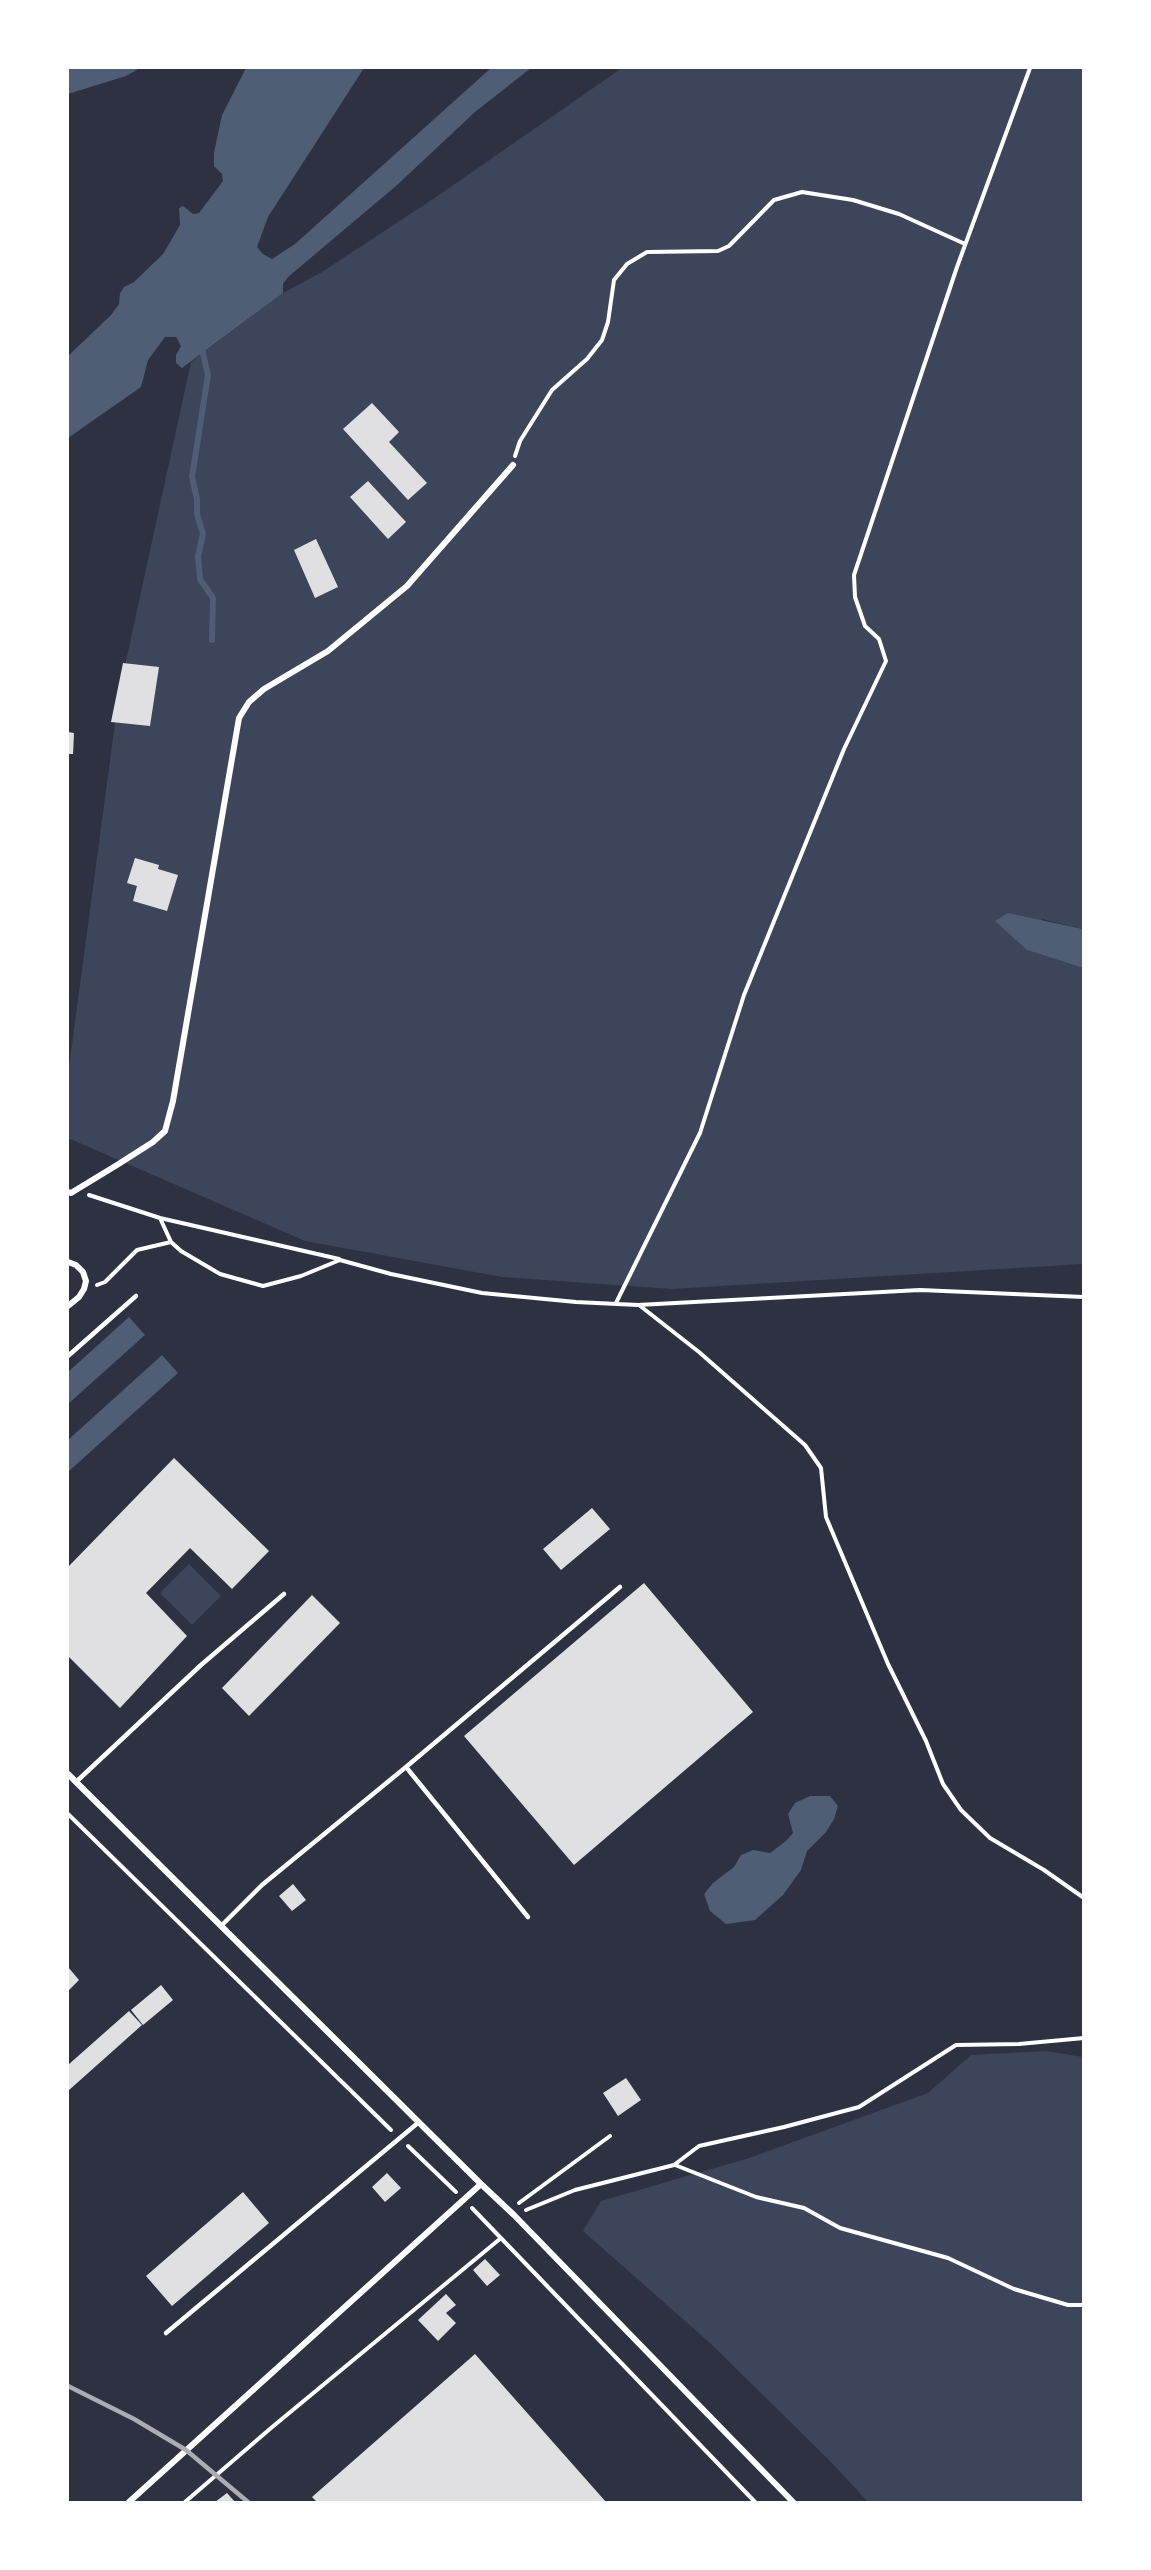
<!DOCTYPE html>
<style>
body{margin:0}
#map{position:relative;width:1151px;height:2570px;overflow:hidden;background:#2d3142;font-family:"Noto Sans",sans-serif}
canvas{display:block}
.frame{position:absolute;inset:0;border:69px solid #fff;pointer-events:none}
</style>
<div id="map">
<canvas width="1151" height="2570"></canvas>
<div class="frame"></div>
</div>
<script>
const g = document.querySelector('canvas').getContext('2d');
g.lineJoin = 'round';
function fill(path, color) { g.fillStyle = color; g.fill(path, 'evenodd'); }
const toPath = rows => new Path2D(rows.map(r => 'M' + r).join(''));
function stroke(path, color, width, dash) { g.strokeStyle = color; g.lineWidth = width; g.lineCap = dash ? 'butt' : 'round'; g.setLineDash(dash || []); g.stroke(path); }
fill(toPath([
 [622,68,1083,68,1083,929,1042,919,1027,950,1083,968,1083,1264,672,1289,502,1277,305,1241,68,1138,68,1074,119,693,191,362,283,293,322,272,436,197],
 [189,1564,221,1596,192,1625,160,1593],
 [1046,2051,1083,2057,1083,2502,868,2502,829,2460,710,2343,583,2231,601,2201,749,2158,928,2093,971,2055]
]), '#3c4559');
fill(toPath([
 [68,68,140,68,126,76,68,94],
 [246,68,364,68,268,217,257,247,263,254,272,259,295,244,491,68,531,68,475,112,396,186,288,277,283,284,283,293,182,368,176,363,176,355,181,346,176,337,165,337,148,360,141,387,68,438,68,356,111,315,119,304,120,293,124,287,134,282,163,254,180,225,179,208,183,206,193,214,199,213,223,181,222,174,214,166,214,152,222,115],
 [1008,913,1083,929,1083,968,1027,950,995,921],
 [129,1317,145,1335,68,1404,68,1372],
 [162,1355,178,1373,68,1472,68,1440],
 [810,1796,830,1796,838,1806,834,1819,826,1832,807,1851,801,1870,783,1895,755,1920,726,1924,710,1911,704,1894,713,1883,734,1867,741,1855,753,1850,770,1853,786,1841,793,1833,788,1814,795,1803]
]), '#4f5d75');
stroke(toPath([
 [201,345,208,375,192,477,197,499,197,514,203,534,198,556,200,579,213,598,212,640]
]), '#4f5d75', 6);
fill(toPath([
 [372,403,399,432,389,442,427,483,408,500,343,429],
 [368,481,406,522,388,539,350,497],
 [316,539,338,587,315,598,294,550],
 [123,663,159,667,150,726,111,722],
 [68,732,74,733,73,754,68,754],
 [135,858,159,865,158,869,178,875,167,911,133,901,137,886,127,883],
 [174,1458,269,1551,232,1589,190,1548,146,1593,187,1636,120,1708,68,1656,68,1567],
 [592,1508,610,1529,561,1570,543,1549],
 [644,1583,753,1712,574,1865,464,1736],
 [312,1595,340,1623,249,1716,222,1688],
 [293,1884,306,1900,292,1911,279,1896],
 [68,1967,79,1980,68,1991],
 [161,1985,173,2000,143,2025,131,2010],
 [129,2011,142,2025,68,2091,68,2065],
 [626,2078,641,2100,618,2116,603,2093],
 [387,2173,401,2188,385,2202,372,2187],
 [243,2192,269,2223,172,2306,146,2276],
 [485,2259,500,2275,487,2286,473,2270],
 [446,2294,456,2305,446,2313,456,2323,438,2341,418,2320],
 [475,2354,606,2502,317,2502,312,2497],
 [227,2493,235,2502,215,2502]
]), '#e0e0e3');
stroke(toPath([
 [515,456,520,441,552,390,587,359,602,340,608,322,614,280,627,264,647,252,718,251,729,246,774,200,802,192,853,200,899,214,965,244],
 [89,1195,160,1218,171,1242,181,1251,220,1274,263,1286,301,1276,340,1260,391,1274,482,1293,576,1302,638,1305,920,1290,1084,1297],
 [160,1218,339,1259],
 [97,1285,105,1282,137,1250,171,1242],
 [616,1303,700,1133,744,995,844,749,886,661,879,639,865,626,855,597,854,575,957,267,1030,68],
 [639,1305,699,1352,805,1445,821,1468,826,1517,888,1664,926,1741,943,1784,961,1810,990,1838,1044,1870,1084,1898],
 [68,1814,391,2130],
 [408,2146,456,2192],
 [675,2165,756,2197,804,2208,840,2228,948,2258,1014,2289,1068,2305,1084,2305],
 [519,2203,610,2136],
 [472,2208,755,2502],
 [526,2210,575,2190,674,2165,699,2146,784,2127,859,2107,956,2045,1019,2044,1084,2038],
 [185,2502,271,2428,501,2238]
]), '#fff', 4);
stroke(toPath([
 [68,1356,136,1296],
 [406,1767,620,1587],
 [76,1782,201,1665,284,1594],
 [222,1925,262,1885,406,1767,528,1917],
 [166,2333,419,2122]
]), '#fff', 4.5);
stroke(toPath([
 [68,1192,71,1193,117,1165,153,1142,165,1131,173,1101,239,718,249,702,264,689,328,651,407,586,513,465],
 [68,1262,76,1265,83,1272,86,1281,84,1289,79,1297,68,1306],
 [68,1774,481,2184,514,2215,793,2502],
 [129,2502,481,2184]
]), '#fff', 6);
stroke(toPath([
 [68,2386,134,2419,186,2450,248,2502]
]), '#abadb3', 4.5);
</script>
